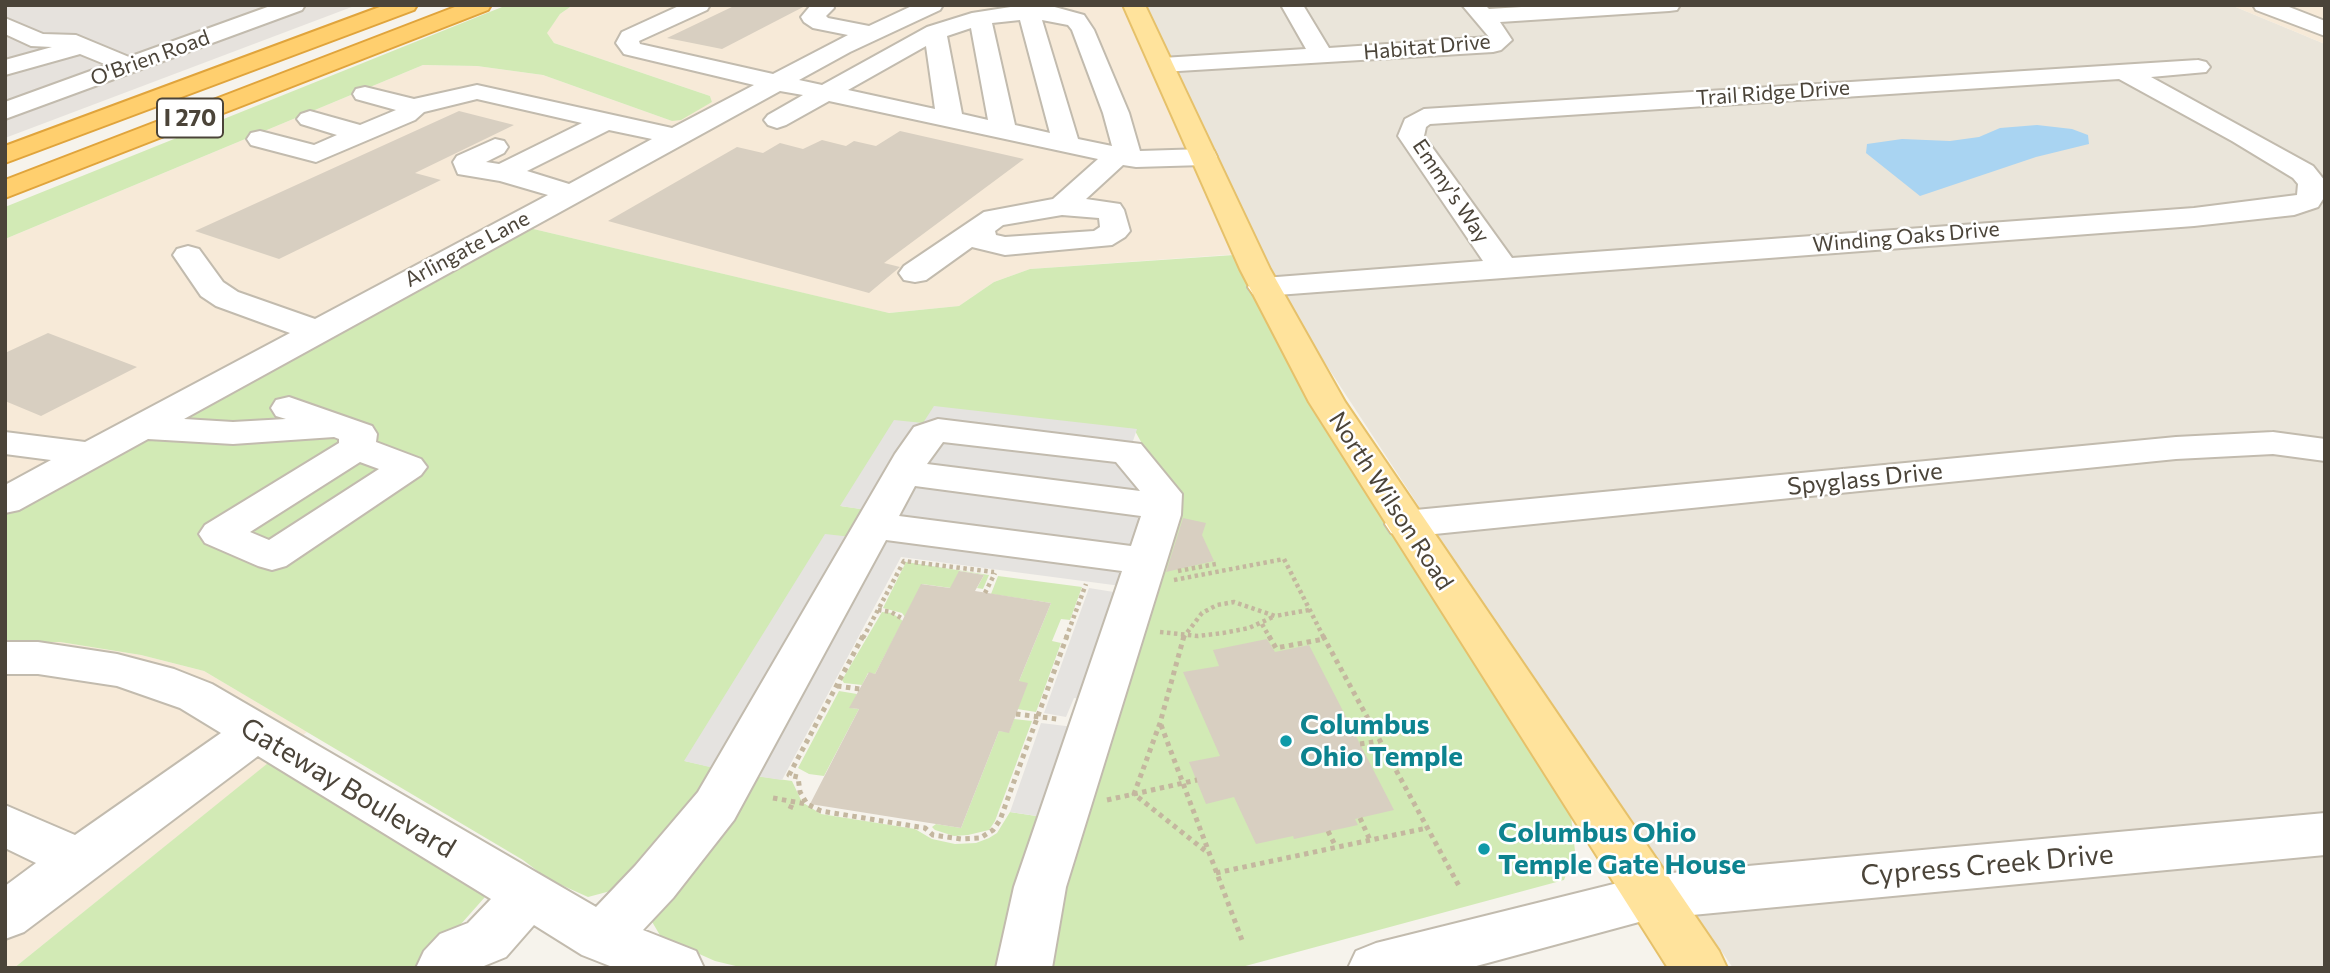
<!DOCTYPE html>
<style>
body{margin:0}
#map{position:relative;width:2330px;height:973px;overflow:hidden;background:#f6f3ec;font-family:Commissioner,sans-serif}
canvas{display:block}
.frame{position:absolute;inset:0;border:7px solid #4b4439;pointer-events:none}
</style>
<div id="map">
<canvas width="2330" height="973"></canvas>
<div class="frame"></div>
</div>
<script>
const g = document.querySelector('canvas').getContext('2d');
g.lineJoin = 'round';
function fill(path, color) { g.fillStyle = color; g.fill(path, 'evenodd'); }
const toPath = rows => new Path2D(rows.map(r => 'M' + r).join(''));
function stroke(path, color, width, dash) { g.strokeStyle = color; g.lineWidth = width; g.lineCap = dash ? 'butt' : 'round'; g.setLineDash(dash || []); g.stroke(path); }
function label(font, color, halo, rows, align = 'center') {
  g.font = font + ' Commissioner,sans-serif'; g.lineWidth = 5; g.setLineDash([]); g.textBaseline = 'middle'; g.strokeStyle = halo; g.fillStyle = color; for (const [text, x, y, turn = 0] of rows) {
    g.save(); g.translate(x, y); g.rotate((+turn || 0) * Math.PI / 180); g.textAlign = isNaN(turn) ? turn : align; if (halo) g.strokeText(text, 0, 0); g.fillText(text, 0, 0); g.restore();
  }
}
fill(toPath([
 [1132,5,2231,5,2325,44,2325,968,1733,968,1456,563,1253,253]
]), '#eae5da');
fill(toPath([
 [573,5,1132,5,1253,253,1030,269,994,282,959,306,888,313,525,227,5,513,5,239,423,65,477,66,543,75,672,121,712,102,710,96,554,43,546,33,560,14],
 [2231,5,2325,5,2325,44],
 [5,642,60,642,141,655,204,671,307,732,14,968,5,968]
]), '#f7ead8');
fill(toPath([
 [5,5,357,5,5,138]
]), '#e6e2dd');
fill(toPath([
 [507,5,573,5,560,14,547,33,554,43,710,96,712,102,681,120,672,121,543,75,477,66,423,65,5,239,5,207],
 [525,227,889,313,959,306,994,282,1030,269,1234,255,1285,357,1570,807,1575,851,1564,880,1238,968,1047,968,1044,952,1177,508,1134,429,923,423,841,506,868,510,685,761,716,768,693,806,618,889,588,897,548,879,523,860,204,671,141,655,60,642,5,642,5,513],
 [906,562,989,575,983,589,977,588,984,575,960,571,951,588,922,584,905,617,902,613,883,608],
 [998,576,1082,587,1070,620,1061,619,1052,641,1061,643,1036,712,1017,709,1019,681,1051,603,991,594],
 [882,612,892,613,903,621,875,674,868,673,862,685,844,683,842,680],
 [839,691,857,694,851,708,859,709,824,776,809,774,798,768],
 [1014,719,1032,721,995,821,989,830,968,835,954,836,935,830,932,827,936,824,961,828,999,731,1009,732],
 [268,763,485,897,422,968,14,968],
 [750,775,792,781,802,802,821,814,915,829,932,839,955,844,976,843,989,838,997,833,1010,812,1043,817,1004,968,744,968,715,961,661,937,651,920]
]), '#d2eab5');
fill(toPath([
 [934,406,1137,429,1132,444,1144,445,1176,507,1043,817,1010,812,1041,723,1074,727,1082,699,1074,698,1066,717,1044,713,1089,588,1120,593,1121,586,901,557,782,780,735,773,684,761,825,534,852,537,867,510,840,506,894,420,923,423]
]), '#e5e3e0');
fill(toPath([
 [2037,125,2072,129,2088,135,2089,144,2036,157,1920,196,1866,153,1867,144,1902,139,1950,141,1979,137,2000,128]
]), '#a9d4f2');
fill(toPath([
 [736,5,807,5,722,49,667,38],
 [459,111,514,125,415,173,441,180,279,259,195,231],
 [900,131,1024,159,884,263,900,267,869,293,608,221,737,147,763,153,780,143,803,149,822,140,846,146,854,141,876,146],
 [48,333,137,367,41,416,5,401,5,353],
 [1183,518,1206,523,1202,535,1214,561,1166,572],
 [959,571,984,575,975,591,1051,603,1019,681,1028,683,1009,733,999,731,961,828,810,804,859,709,849,708,869,672,875,674,921,584,950,588],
 [1267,639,1275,652,1309,645,1394,810,1355,819,1358,825,1294,839,1293,836,1256,844,1234,797,1206,804,1189,762,1220,756,1183,672,1219,666,1213,650]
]), '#d8cfc1');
const minor = toPath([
 [273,5,305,5,302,10,5,119,5,102,107,65,80,54,5,75,5,60,52,47,31,46,5,34,5,18,43,34,76,35,129,57,273,5],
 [681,5,710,5,707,10,639,41,640,44,773,74,848,35,813,28,804,22,801,17,811,5,833,5,834,8,826,16,828,18,869,26,914,5,943,5,940,10,850,52,799,80,822,85,927,27,972,13,1017,6,1051,6,1084,15,1094,30,1129,113,1140,151,1204,149,1214,151,1217,157,1214,163,1204,165,1136,167,1123,165,1086,199,1120,204,1124,210,1130,231,1125,237,1112,245,1005,255,972,247,926,280,915,282,904,280,899,273,904,266,984,212,1053,199,1098,159,829,101,786,125,777,128,768,125,764,120,768,115,803,95,780,91,184,419,233,422,286,419,276,416,271,408,276,400,289,397,372,426,377,434,376,442,421,459,427,467,421,475,286,566,272,570,258,566,205,543,199,534,205,525,339,443,339,439,334,437,233,444,148,439,19,510,5,513,5,485,51,460,5,454,5,432,85,442,290,333,216,306,201,296,173,255,177,249,188,246,199,249,223,282,238,292,315,319,548,195,500,181,458,174,453,162,457,156,495,139,504,141,508,147,504,153,486,162,499,164,582,123,477,99,424,112,415,120,316,162,251,145,247,139,251,133,260,131,314,145,337,135,301,124,297,119,301,114,310,111,360,125,396,110,356,99,353,94,356,89,365,87,414,99,477,85,672,128,754,85,624,54,616,43,622,32,681,5],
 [1020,20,1050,133,1015,125,992,23,1020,20],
 [1042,20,1068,25,1072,30,1103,113,1112,146,1078,139,1042,20],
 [971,28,988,120,962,114,947,36,971,28],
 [926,46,935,109,848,90,926,46],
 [609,130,652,139,569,184,527,171,609,130],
 [1062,215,1099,218,1100,227,1094,231,1005,237,996,235,995,231,1003,225,1062,215],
 [360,462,379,469,269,540,250,532,360,462],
 [1281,5,1303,5,1329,48,1489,37,1462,5,1485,5,1489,9,1554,5,1680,5,1677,10,1669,11,1500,22,1512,40,1501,50,1493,52,1162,72,1154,70,1150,65,1154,60,1162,58,1306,49,1281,5],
 [2253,5,2284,5,2325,21,2325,36,2256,10,2253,5],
 [2198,60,2206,62,2210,67,2206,72,2151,77,2313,166,2325,181,2325,196,2318,207,2294,215,2194,226,1264,296,1253,294,1248,287,1253,280,1264,278,1483,261,1398,136,1405,119,1424,109,2198,60],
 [2119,79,2232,141,2293,178,2298,184,2297,195,2194,208,1512,258,1424,136,1426,127,1430,124,2119,79],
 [938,419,1141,444,1182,494,1181,515,1066,887,1052,968,996,968,1014,887,1122,571,886,540,734,820,673,898,643,930,696,951,704,968,615,968,582,955,534,925,506,957,479,968,416,968,424,951,440,934,468,923,491,899,258,756,24,932,5,939,5,886,36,863,5,848,5,805,75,835,221,733,180,708,117,686,38,674,5,674,5,642,38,642,117,654,174,669,212,684,596,907,635,866,698,792,895,454,914,427,938,419],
 [943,442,1116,462,1140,491,927,464,943,442],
 [915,486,1141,516,1131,546,899,516,915,486],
 [2273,432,2325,439,2325,461,2273,454,2176,459,1405,537,1391,533,1385,524,1391,515,1405,511,2176,437,2273,432],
 [2325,813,2325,855,1650,919,1469,968,1348,968,1356,951,1376,943,1650,875,2325,813]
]);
const major = toPath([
 [1123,5,1145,5,1270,269,1345,402,1719,951,1727,968,1668,968,1309,402,1240,269,1123,5]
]);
const highway = toPath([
 [385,5,417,5,414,10,5,163,5,146,385,5],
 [460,5,491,5,488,10,5,198,5,180,460,5]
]);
stroke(minor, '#c2bbae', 4);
stroke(major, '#e6c16a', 4);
stroke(highway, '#e0a43c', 4);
stroke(toPath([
 [1178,571,1216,564],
 [1174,580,1284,559,1324,638],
 [985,593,995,573],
 [878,610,891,612,903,619],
 [1262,624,1270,638],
 [1160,632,1198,636,1223,633,1249,628,1275,616],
 [863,638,904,561,994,572],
 [1066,638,1086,584],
 [1183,638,1202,613,1217,605,1234,602,1275,616,1309,610]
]), '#c4b79f', 4.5, [3.5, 3.5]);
stroke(toPath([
 [863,636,789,775,798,777,800,792,807,804,821,811,925,828,933,835,961,839,980,838,993,830,1000,820,1067,636],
 [1184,636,1160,723,1134,794,1208,853],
 [1269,636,1276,648,1324,639],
 [1323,636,1459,886],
 [837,686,860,689],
 [1016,714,1057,719],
 [1161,725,1242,940],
 [1360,744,1380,741],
 [773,798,806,804],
 [1107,800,1197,780],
 [790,809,793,802],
 [1360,818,1370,840],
 [1328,831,1336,847],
 [1216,873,1427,828]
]), '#c4b79f', 5, [4.5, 4.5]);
fill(minor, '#fff');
fill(major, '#ffe39c');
fill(highway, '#ffcf6e');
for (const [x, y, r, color] of [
 [1286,741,7,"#0f9aa8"],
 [1484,849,7,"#0f9aa8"]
]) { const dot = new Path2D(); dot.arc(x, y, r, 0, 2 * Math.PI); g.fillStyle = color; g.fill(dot); stroke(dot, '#fff', 2.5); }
label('21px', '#4b4439', '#fff', [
 ["Habitat Drive",1427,47,-5],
 ["O'Brien Road",150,58,-20],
 ["Trail Ridge Drive",1773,93,-4],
 ["Emmy's Way",1451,191,56],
 ["Winding Oaks Drive",1906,237,-5],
 ["Arlingate Lane",467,249,-28]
]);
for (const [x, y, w] of [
 [190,118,66]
]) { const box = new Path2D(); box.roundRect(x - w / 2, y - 19.5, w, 39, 5); g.fillStyle = '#fff'; g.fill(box); stroke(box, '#4b4439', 2); }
label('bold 23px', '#4b4439', null, [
 ["I 270",190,118]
]);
label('24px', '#4b4439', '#fff', [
 ["Spyglass Drive",1865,479,-6],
 ["North Wilson Road",1391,501,57]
]);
label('bold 28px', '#0d838f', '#fff', [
 ["Columbus",1300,725],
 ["Ohio Temple",1300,757],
 ["Columbus Ohio",1498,833],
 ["Temple Gate House",1498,865]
], 'left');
label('28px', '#4b4439', '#fff', [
 ["Gateway Boulevard",348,788,31],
 ["Cypress Creek Drive",1987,865,-5]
]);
</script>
